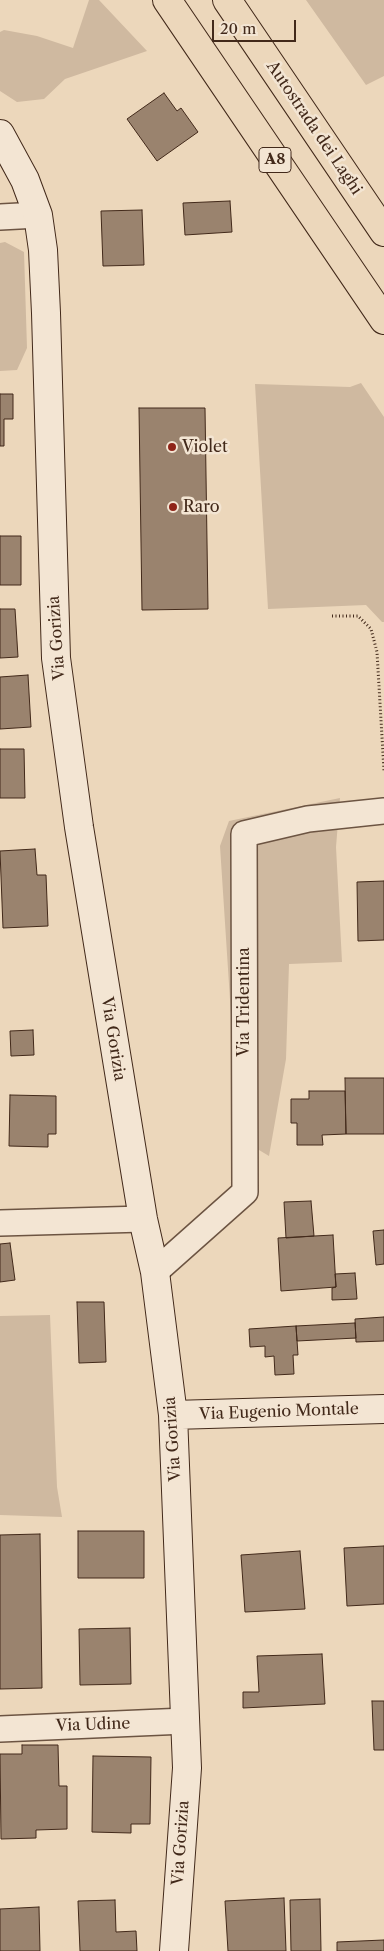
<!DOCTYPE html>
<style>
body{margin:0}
#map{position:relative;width:384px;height:1951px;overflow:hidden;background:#ecd7bb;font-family:"Libre Caslon Text",serif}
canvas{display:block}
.scale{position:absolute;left:212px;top:20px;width:84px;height:22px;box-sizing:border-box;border:2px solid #42291a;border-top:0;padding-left:6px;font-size:15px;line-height:18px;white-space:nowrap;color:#42291a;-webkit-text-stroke:4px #f3e5d3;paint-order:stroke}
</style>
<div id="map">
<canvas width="384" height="1951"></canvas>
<div class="scale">20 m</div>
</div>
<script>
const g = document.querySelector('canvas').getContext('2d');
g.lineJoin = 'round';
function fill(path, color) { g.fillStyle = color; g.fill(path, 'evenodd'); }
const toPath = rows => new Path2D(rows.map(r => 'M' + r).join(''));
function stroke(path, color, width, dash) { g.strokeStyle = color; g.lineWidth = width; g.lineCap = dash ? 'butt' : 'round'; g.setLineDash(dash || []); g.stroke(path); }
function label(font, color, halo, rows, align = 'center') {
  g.font = font + ' "Libre Caslon Text",serif'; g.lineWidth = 5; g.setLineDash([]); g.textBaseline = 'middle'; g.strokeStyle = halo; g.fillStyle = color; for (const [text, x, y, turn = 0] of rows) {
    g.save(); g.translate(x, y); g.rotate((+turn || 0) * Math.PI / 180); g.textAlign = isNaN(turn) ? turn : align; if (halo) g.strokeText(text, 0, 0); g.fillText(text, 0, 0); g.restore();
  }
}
fill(toPath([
 [89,0,99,0,147,51,65,79,44,99,17,102,0,91,0,32,4,30,37,36,73,48],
 [306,0,384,0,384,76,366,85],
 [5,242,24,252,27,348,17,370,0,371,0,243],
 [361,383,384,417,384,622,382,622,366,605,268,609,255,384,350,387],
 [340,798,336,847,342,962,289,964,286,1059,269,1156,239,1138,220,846,229,821],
 [50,1315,57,1487,62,1517,0,1515,0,1316]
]), '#cfb9a0');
const building = toPath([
 [164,93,177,111,181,108,198,132,157,161,127,119,164,93],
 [230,201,232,232,185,235,183,203,230,201],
 [142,210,144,265,103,266,101,211,142,210],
 [0,394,13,394,13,419,4,419,4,446,0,446,0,394],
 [139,408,205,408,208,609,142,610,139,408],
 [0,536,21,536,21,585,0,585,0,536],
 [0,609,15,609,18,657,0,658,0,609],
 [28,675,31,727,0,729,0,677,28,675],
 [0,749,24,749,25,798,0,798,0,749],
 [35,849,37,875,46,875,48,926,3,928,0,851,35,849],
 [384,881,384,940,358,941,357,882,384,881],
 [33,1030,34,1055,11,1056,10,1031,33,1030],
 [345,1078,384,1078,384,1134,346,1134,345,1078],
 [309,1091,345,1091,346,1134,322,1135,323,1145,297,1145,297,1123,291,1123,291,1099,309,1099,309,1091],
 [10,1095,56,1096,56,1134,48,1134,48,1147,9,1146,10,1095],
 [311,1201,314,1236,286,1238,284,1202,311,1201],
 [384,1230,384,1264,376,1265,373,1231,384,1230],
 [333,1235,336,1287,281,1291,278,1238,333,1235],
 [10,1243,15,1280,0,1282,0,1244,10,1243],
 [355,1273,357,1299,332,1300,332,1288,336,1287,335,1274,355,1273],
 [77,1302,104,1302,106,1362,79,1363,77,1302],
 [384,1317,384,1341,356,1342,355,1319,384,1317],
 [355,1323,356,1338,297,1341,296,1326,355,1323],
 [296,1326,298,1355,293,1355,294,1374,275,1375,274,1356,265,1357,265,1346,250,1347,249,1329,296,1326],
 [78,1531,144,1531,144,1578,78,1578,78,1531],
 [40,1534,42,1688,0,1689,0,1535,40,1534],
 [384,1546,384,1604,347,1606,344,1548,384,1546],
 [300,1551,305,1609,245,1612,241,1555,300,1551],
 [130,1628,131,1684,80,1685,79,1629,130,1628],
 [322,1654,325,1704,243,1708,243,1692,259,1692,257,1656,322,1654],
 [372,1701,384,1701,384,1750,374,1750,372,1701],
 [22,1745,58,1745,59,1786,67,1786,67,1829,36,1830,36,1838,1,1839,0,1754,22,1754,22,1745],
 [93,1756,151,1757,150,1824,131,1824,131,1833,92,1832,93,1756],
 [284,1898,286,1951,228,1951,225,1901,284,1898],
 [320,1899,321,1951,291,1951,290,1900,320,1899],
 [115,1900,116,1932,136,1931,137,1951,80,1951,78,1901,115,1900],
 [39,1907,40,1951,0,1951,0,1909,39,1907],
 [384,1940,384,1951,337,1951,337,1942,384,1940]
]);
fill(building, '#9a836e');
stroke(building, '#42291a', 1);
const street = toPath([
 [0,217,38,215],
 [0,1223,143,1219],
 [155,1272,245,1192,244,834,308,819,384,811],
 [0,1729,185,1721]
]);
const secondary = toPath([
 [0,134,25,180,38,215,43,250,46,313,56,658,79,827,143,1219,155,1272,173,1415,187,1768,174,1951],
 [173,1415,384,1409]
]);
const highway = toPath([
 [167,0,384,320],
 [227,0,384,232]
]);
stroke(street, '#6c5442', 28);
stroke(secondary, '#42291a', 30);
stroke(highway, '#42291a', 30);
stroke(toPath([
 [332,616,358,616,371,629,377,652,384,771]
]), '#42291a', 3, [1, 2.5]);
stroke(street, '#f3e5d3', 25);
stroke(secondary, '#f3e5d3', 28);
stroke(highway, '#ecd7bb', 28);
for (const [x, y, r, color] of [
 [172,447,5,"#8f2418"],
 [173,507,5,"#8f2418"]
]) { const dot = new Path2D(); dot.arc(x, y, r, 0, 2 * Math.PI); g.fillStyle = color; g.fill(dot); stroke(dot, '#f3e5d3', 2); }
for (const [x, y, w] of [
 [275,160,32]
]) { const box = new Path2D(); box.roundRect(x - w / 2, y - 12.5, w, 25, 4); g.fillStyle = '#f3e5d3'; g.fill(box); stroke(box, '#42291a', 1); }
label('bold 15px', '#42291a', null, [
 ["A8",275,160]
]);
label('16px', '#42291a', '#f3e5d3', [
 ["Autostrada dei Laghi",314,128,56],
 ["Via Gorizia",57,638,-94],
 ["Via Tridentina",244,1002,-90],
 ["Via Gorizia",113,1039,81],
 ["Via Eugenio Montale",279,1412,-2],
 ["Via Gorizia",173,1439,-94],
 ["Via Udine",93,1725,-2],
 ["Via Gorizia",181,1843,-86]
]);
label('16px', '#42291a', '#f3e5d3', [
 ["Violet",182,447],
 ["Raro",183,507]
], 'left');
</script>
